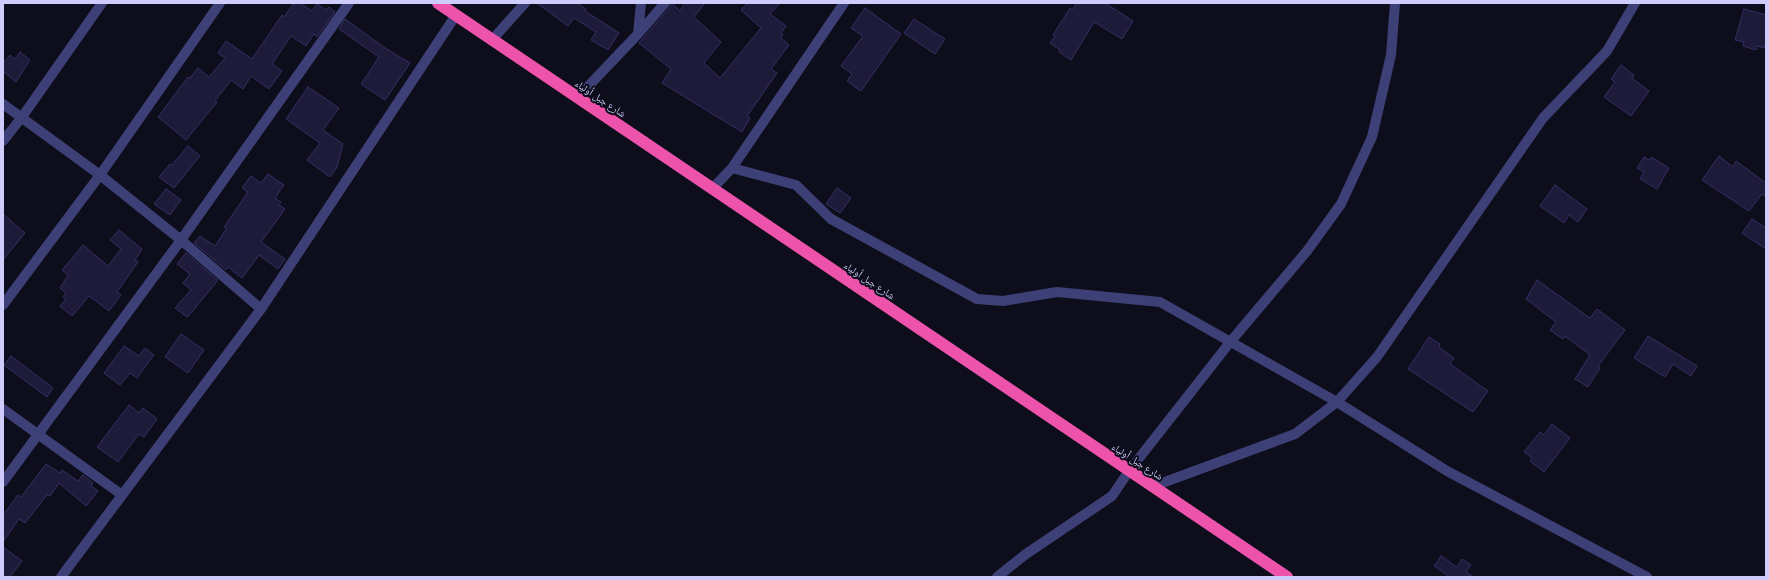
<!DOCTYPE html>
<meta charset="utf-8">
<style>
body{margin:0}
#map{position:relative;width:1769px;height:580px;overflow:hidden;background:#0e0d1b;font-family:"Fira Sans Condensed",sans-serif}
canvas{display:block}
.frame{position:absolute;inset:0;border:4px solid #cdccfa;pointer-events:none}
</style>
<div id="map">
<canvas width="1769" height="580"></canvas>
<div class="frame"></div>
</div>
<script>
const g = document.querySelector('canvas').getContext('2d');
g.lineJoin = 'round';
function fill(path, color) { g.fillStyle = color; g.fill(path, 'evenodd'); }
const toPath = rows => new Path2D(rows.map(r => 'M' + r).join(''));
function stroke(path, color, width, dash) { g.strokeStyle = color; g.lineWidth = width; g.lineCap = dash ? 'butt' : 'round'; g.setLineDash(dash || []); g.stroke(path); }
function label(font, color, halo, rows, align = 'center') {
  g.font = font + ' "Fira Sans Condensed","Noto Naskh Arabic",sans-serif'; g.lineWidth = 4; g.setLineDash([]); g.textBaseline = 'middle'; g.strokeStyle = halo; g.fillStyle = color; for (const [text, x, y, turn = 0] of rows) {
    g.save(); g.translate(x, y); g.rotate((+turn || 0) * Math.PI / 180); g.textAlign = isNaN(turn) ? turn : align; if (halo) g.strokeText(text, 0, 0); g.fillText(text, 0, 0); g.restore();
  }
}
const building = toPath([
 [294,3,300,3,312,11,317,4,326,10,329,7,335,12,317,37,314,34,306,46,291,36,272,64,282,71,269,89,251,76,243,89,231,80,215,101,217,102,186,140,158,117,188,77,190,78,198,68,209,77,225,58,218,53,226,41,252,59,282,15,284,17,294,3],
 [537,3,577,3,586,9,585,11,619,33,608,50,591,40,596,32,574,18,568,26,537,3],
 [672,3,680,11,685,3,705,3,694,17,721,42,704,63,720,78,761,28,741,10,748,3,780,3,770,14,786,26,781,33,783,35,781,38,789,45,771,69,777,73,747,116,750,118,742,132,662,83,671,69,639,43,670,7,672,3],
 [1077,3,1105,3,1133,21,1122,39,1094,22,1071,60,1059,52,1060,50,1050,43,1055,36,1053,35,1070,8,1072,10,1077,3],
 [865,8,901,34,861,91,847,81,852,74,841,66,863,36,851,28,865,8],
 [1744,9,1766,15,1766,42,1764,48,1757,46,1756,50,1743,46,1744,42,1735,40,1744,9],
 [345,19,385,48,410,63,385,100,361,84,379,57,339,29,345,19],
 [914,19,945,39,935,54,904,33,914,19],
 [20,52,30,60,16,82,3,71,3,63,10,55,15,59,20,52],
 [1621,65,1634,75,1632,78,1649,91,1631,116,1604,97,1615,82,1611,79,1621,65],
 [308,87,339,108,323,130,343,144,337,167,330,177,307,160,320,143,286,119,308,87],
 [188,146,200,156,174,188,159,177,170,164,172,165,188,146],
 [1719,156,1733,167,1736,161,1766,183,1766,196,1762,194,1749,211,1702,180,1719,156],
 [1644,157,1649,160,1651,157,1669,168,1657,189,1640,179,1644,172,1637,168,1644,157],
 [268,174,284,185,275,198,281,202,279,205,285,209,261,242,285,259,278,269,259,255,242,278,228,267,226,270,194,243,200,236,215,246,227,228,224,227,248,192,242,188,251,176,261,183,268,174],
 [1555,185,1587,209,1578,222,1569,215,1564,223,1540,206,1555,185],
 [837,188,851,198,840,213,826,204,837,188],
 [166,189,181,200,170,215,154,204,166,189],
 [3,214,25,233,3,260,3,214],
 [1752,219,1766,228,1766,249,1742,233,1752,219],
 [119,230,142,249,135,260,138,262,117,292,121,295,109,311,89,296,72,316,60,306,66,299,63,297,66,293,60,288,68,275,62,270,83,245,108,266,121,249,110,240,119,230],
 [186,253,218,280,192,312,187,317,175,308,191,290,183,283,190,274,177,264,186,253],
 [1537,280,1590,318,1597,309,1625,330,1598,366,1600,368,1588,387,1575,379,1590,355,1565,336,1563,339,1550,330,1556,322,1526,299,1537,280],
 [181,334,204,350,188,373,165,357,181,334],
 [1648,336,1697,366,1691,376,1673,364,1665,377,1634,358,1648,336],
 [1429,337,1440,344,1439,347,1454,358,1450,364,1488,391,1473,412,1408,369,1429,337],
 [124,346,139,356,145,348,154,355,137,378,130,373,120,385,104,373,124,346],
 [11,356,53,388,47,397,4,365,11,356],
 [129,405,139,413,143,408,157,419,144,437,139,434,118,462,97,447,129,405],
 [1552,424,1570,438,1544,472,1530,461,1532,458,1524,452,1540,432,1544,435,1552,424],
 [46,464,60,473,62,470,78,481,83,475,93,483,91,486,98,491,86,506,59,483,50,496,47,495,25,523,19,519,3,542,3,515,18,495,21,497,46,464],
 [3,547,22,561,10,577,3,577,3,547],
 [1441,556,1457,567,1462,559,1471,565,1466,572,1473,577,1450,577,1434,566,1441,556]
]);
fill(building, '#1e1b3a');
stroke(building, '#352f64', 1);
stroke(toPath([
 [638,34,641,3],
 [492,40,525,3],
 [577,98,638,34,665,3],
 [3,104,100,175,181,240,261,309],
 [3,141,22,117,102,3],
 [732,168,796,185,831,219,977,299,1003,301,1057,292,1160,302,1337,402,1447,471,1647,577],
 [712,189,732,168,844,3],
 [3,305,100,175,220,3],
 [3,409,122,495],
 [3,482,181,240,349,3],
 [1154,486,1295,434,1337,402,1377,357,1543,118,1607,51,1635,3],
 [61,577,261,309,456,15],
 [997,577,1026,554,1112,496,1129,471,1231,341,1307,251,1341,204,1372,137,1391,55,1395,3]
]), '#3d4076', 10);
stroke(toPath([
 [438,3,1287,577]
]), '#ee53ac', 12);
label('10px', '#cdccfa', '#0e0d1b', [
 ["شارع جبل أولياء",600,99,34],
 ["شارع جبل أولياء",869,281,34],
 ["شارع جبل أولياء",1137,462,33]
]);
</script>
